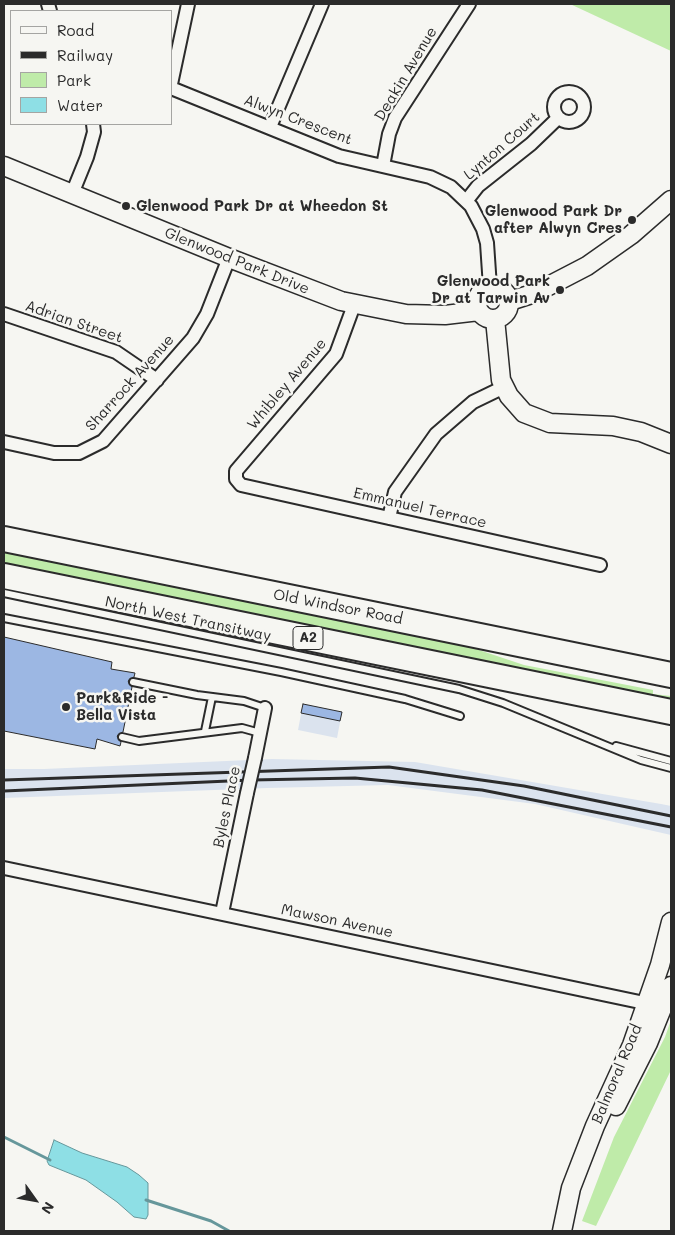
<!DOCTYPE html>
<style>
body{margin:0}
#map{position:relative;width:675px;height:1235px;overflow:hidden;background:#f6f6f2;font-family:Mali,sans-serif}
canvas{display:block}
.frame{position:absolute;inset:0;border:5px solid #2b2b2b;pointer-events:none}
.legend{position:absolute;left:10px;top:10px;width:162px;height:115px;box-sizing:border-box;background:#f6f6f2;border:1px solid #a5a5a2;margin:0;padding:6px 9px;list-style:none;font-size:15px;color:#2b2b2b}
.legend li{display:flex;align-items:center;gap:10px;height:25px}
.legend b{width:25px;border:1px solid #a5a5a2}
.north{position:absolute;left:10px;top:1175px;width:50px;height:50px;-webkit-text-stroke:4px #f6f6f2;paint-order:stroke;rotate:122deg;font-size:14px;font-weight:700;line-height:20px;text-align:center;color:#2b2b2b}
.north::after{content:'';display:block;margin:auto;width:18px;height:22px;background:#2b2b2b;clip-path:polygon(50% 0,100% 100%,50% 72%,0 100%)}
</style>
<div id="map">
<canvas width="675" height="1235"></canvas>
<div class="frame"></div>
<ul class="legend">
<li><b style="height:6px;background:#f6f6f2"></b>Road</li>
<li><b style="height:6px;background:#2b2b2b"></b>Railway</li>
<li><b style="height:14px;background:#bfeba9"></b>Park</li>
<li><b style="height:14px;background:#8edfe5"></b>Water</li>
</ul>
<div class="north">N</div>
</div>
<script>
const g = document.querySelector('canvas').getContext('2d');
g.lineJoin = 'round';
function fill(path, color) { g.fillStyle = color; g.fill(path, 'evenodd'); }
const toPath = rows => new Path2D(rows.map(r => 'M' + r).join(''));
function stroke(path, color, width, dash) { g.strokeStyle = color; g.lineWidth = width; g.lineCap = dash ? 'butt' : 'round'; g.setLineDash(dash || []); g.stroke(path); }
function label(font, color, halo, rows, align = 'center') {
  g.font = font + ' Mali,sans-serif'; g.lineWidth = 5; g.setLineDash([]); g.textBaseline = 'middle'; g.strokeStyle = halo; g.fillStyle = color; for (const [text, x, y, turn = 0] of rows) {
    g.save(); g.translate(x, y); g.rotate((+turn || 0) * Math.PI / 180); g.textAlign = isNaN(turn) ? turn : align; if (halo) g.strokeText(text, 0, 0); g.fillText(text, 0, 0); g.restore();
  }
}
fill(toPath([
 [303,704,342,712,337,738,298,730],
 [272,759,415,762,661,804,671,806,671,835,535,804,388,785,267,788,4,798,4,769,44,769]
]), '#dbe3ee');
fill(toPath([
 [570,4,671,4,671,51],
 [4,546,470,647,524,665,653,690,653,694,671,696,671,702,4,566],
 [671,1020,671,1070,596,1226,582,1221,614,1137,665,1037]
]), '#bfeba9');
const water = toPath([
 [54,1140,82,1153,127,1167,139,1175,148,1183,148,1215,146,1219,134,1217,117,1202,86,1180,49,1165,47,1161,54,1140]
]);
fill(water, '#8edfe5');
stroke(water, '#66979b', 1);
stroke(toPath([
 [4,1137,50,1160],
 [146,1200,211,1221,229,1231]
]), '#66979b', 3);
const building = toPath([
 [4,637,112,662,111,669,135,673,134,677,128,681,132,687,123,732,117,736,121,742,120,746,97,739,95,749,4,731,4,637],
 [303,704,342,712,340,721,301,713,303,704]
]);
fill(building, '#9cb7e3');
stroke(building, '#2b2b2b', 1);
const lane = toPath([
 [4,593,459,689,503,703,641,760,671,768],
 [4,618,281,672,405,699,460,716],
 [133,682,197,695,244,701,265,708],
 [205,731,212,697],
 [122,737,139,741,242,728,260,733],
 [616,746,671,761]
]);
const street = toPath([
 [48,4,50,11],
 [171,84,188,4],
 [171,88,339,156,430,177,451,187,471,206,483,229,487,243,490,287],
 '554 107a15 15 0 1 1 30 0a15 15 0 1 1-30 0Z',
 [270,127,322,4],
 [383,166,389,134,395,118,469,4],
 [72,194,87,157,94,132,93,124],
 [467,200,478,186,531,144,558,118],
 [354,305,336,354,236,471,236,479,241,485,600,565],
 [4,314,116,352,157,380],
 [4,442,54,453,79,453,103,441,193,338,207,314,229,258],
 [389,518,395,492,436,434,473,402,504,387],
 [255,758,265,708],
 [4,868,654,1005],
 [222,913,247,793]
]);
const secondary = toPath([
 [4,166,229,258,341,301,406,314,445,315,479,311],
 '477 303a16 16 0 1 1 32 0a16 16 0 1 1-32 0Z',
 [510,301,535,293,587,266,631,235,671,200],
 [495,319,501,380,509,396,524,413,550,423,613,426,641,432,671,444],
 [616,1106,648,1043,671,986],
 [562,1231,571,1188,595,1126,632,1045,660,965,671,922]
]);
const highway = toPath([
 [4,539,671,675],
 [4,576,671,712]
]);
stroke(lane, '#2b2b2b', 10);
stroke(street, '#2b2b2b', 16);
stroke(secondary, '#2b2b2b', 21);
stroke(highway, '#2b2b2b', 28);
stroke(lane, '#f6f6f2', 6);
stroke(street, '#f6f6f2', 12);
stroke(secondary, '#f6f6f2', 18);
stroke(highway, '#f6f6f2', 24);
stroke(toPath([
 [4,780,389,767,524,786,671,816],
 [4,791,251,780,355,778,482,790,671,827]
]), '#2b2b2b', 3);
const streetBridge = toPath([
 [247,793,255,758]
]);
stroke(streetBridge, '#2b2b2b', 16, []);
stroke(streetBridge, '#f6f6f2', 12);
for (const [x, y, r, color] of [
 [126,206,5,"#2b2b2b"],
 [632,220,5,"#2b2b2b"],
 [560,290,5,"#2b2b2b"],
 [66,707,5,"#2b2b2b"]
]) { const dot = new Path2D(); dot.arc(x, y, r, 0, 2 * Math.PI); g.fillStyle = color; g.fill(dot); stroke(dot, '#f6f6f2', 2); }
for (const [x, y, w] of [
 [308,638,30]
]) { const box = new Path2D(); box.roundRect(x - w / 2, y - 11.5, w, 23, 4); g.fillStyle = '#f6f6f2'; g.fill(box); stroke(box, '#2b2b2b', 1); }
label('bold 14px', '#2b2b2b', null, [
 ["A2",308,638]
]);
label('15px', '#2b2b2b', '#f6f6f2', [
 ["Deakin Avenue",406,74,-59],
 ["Alwyn Crescent",298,120,21],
 ["Lynton Court",502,146,-41],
 ["Glenwood Park Drive",237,261,22],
 ["Adrian Street",74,322,19],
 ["Sharrock Avenue",130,383,-48],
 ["Whibley Avenue",287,384,-50],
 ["Emmanuel Terrace",420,508,13],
 ["Old Windsor Road",338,607,11],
 ["North West Transitway",188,619,12],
 ["Byles Place",227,807,-78],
 ["Mawson Avenue",337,921,12],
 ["Balmoral Road",617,1074,-67]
]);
label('bold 15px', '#2b2b2b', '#f6f6f2', [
 ["Glenwood Park Dr at Wheedon St",136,206],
 ["Glenwood Park Dr",622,211,"right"],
 ["after Alwyn Cres",622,228,"right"],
 ["Glenwood Park",550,281,"right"],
 ["Dr at Tarwin Av",550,298,"right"],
 ["Park&Ride -",76,698],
 ["Bella Vista",76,715]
], 'left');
</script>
